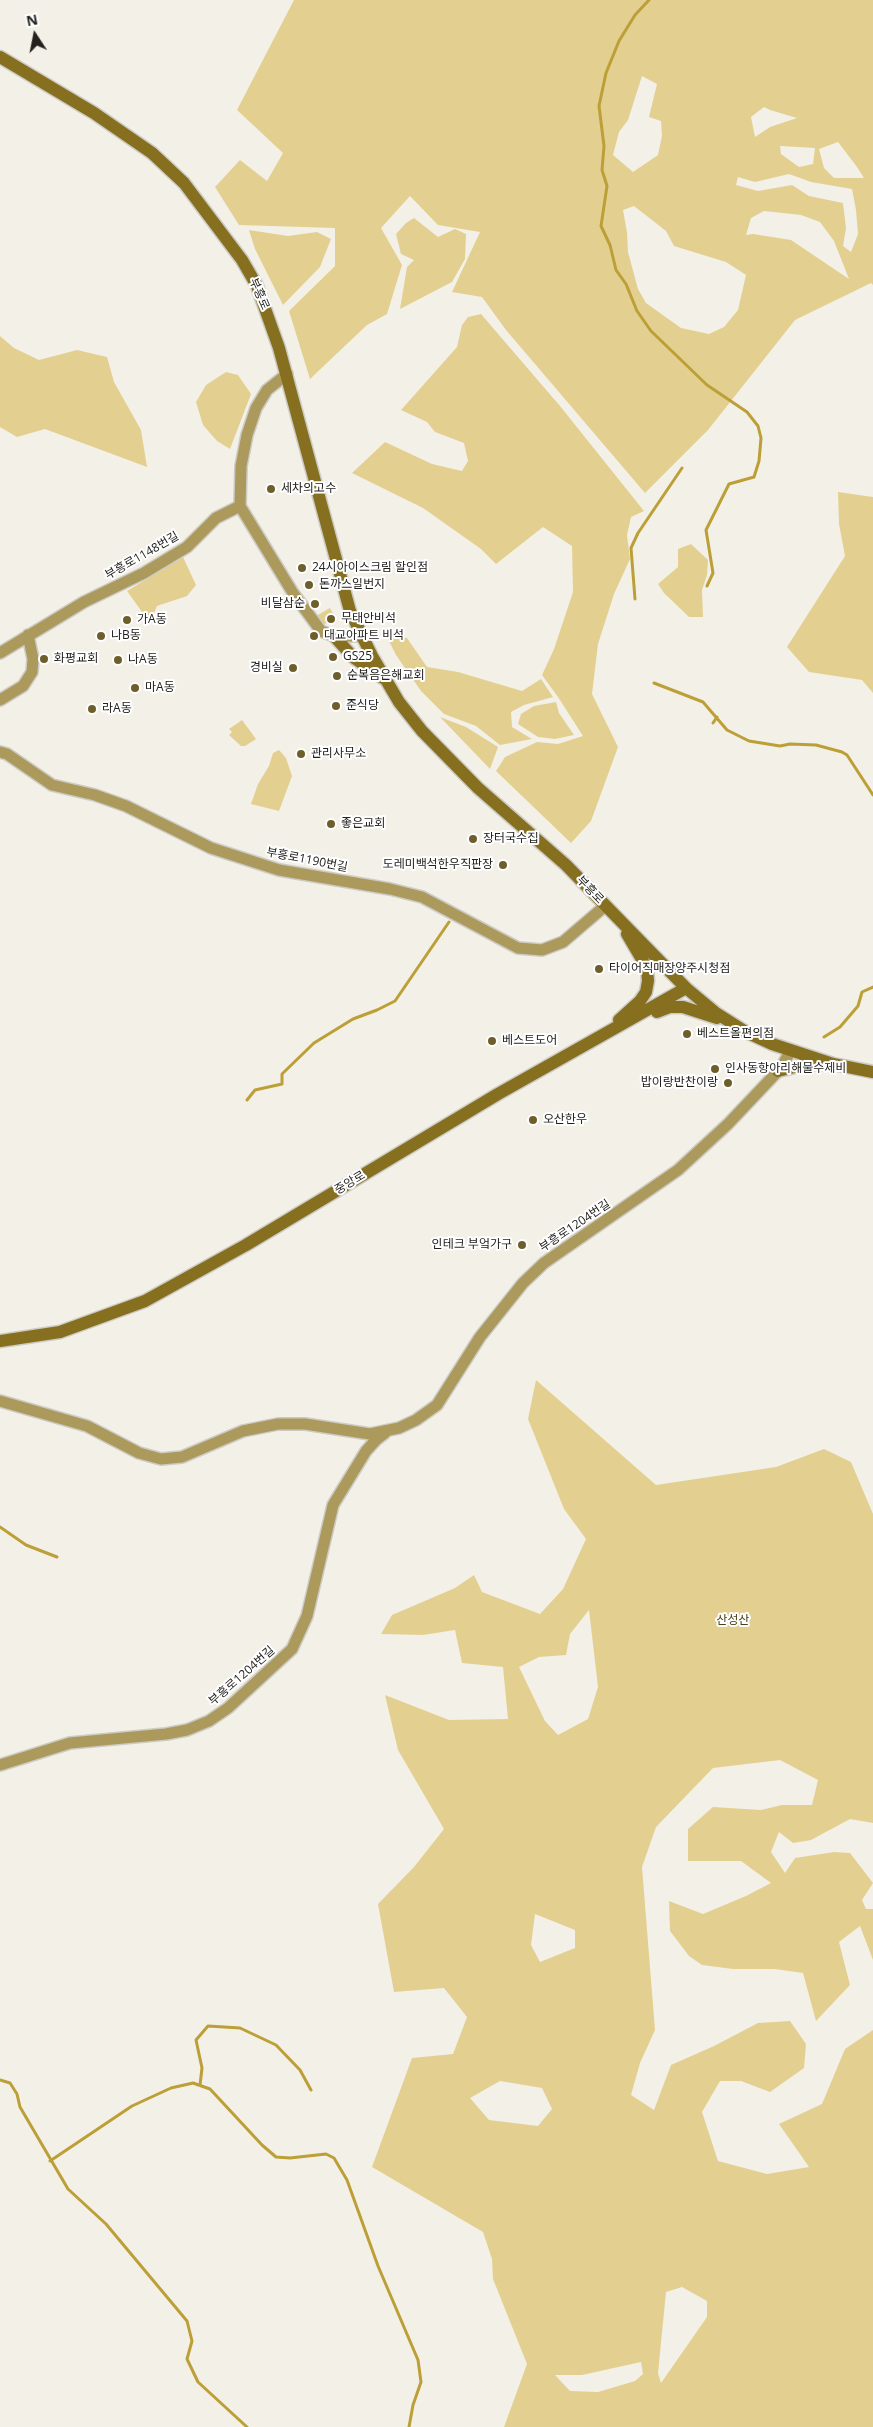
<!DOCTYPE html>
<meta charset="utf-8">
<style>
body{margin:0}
#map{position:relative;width:873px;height:2427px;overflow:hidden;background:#f3f0e8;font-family:"Open Sans",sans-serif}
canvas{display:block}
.north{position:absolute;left:10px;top:10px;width:50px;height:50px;-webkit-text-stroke:4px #fff;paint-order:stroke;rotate:349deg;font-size:14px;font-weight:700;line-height:20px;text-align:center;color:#22211e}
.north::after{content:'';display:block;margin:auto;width:18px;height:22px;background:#22211e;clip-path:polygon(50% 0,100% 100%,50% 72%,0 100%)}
</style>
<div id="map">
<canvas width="873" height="2427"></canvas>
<div class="north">N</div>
</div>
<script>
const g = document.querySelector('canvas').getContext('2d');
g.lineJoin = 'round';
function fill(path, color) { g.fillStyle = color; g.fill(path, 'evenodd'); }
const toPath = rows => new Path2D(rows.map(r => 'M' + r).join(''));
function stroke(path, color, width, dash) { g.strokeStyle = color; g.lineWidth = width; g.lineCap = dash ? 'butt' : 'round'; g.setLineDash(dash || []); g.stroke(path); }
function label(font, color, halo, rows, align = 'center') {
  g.font = font + ' "Open Sans","Noto Sans KR",sans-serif'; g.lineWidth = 4; g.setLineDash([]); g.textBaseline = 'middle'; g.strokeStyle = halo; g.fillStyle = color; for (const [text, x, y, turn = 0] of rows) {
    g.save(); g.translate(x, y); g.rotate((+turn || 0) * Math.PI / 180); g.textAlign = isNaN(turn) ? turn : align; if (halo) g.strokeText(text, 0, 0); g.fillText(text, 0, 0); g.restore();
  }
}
fill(toPath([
 [294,0,873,0,873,285,871,283,795,320,708,430,645,493,506,330,482,297,452,292,480,232,438,225,410,196,381,228,402,265,387,314,367,325,310,379,289,311,335,266,335,228,239,225,215,187,240,160,267,181,283,153,237,110],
 [642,76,657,84,649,117,661,121,662,136,658,155,633,172,613,155,619,132,628,120],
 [764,107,770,110,797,118,770,127,755,137,751,117],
 [838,142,857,167,864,178,834,178,824,168,819,149],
 [780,146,815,148,813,164,799,167,781,154],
 [789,174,811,182,852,189,856,210,858,234,851,252,843,246,846,228,843,203,809,196,792,185,758,191,736,185,738,177,755,182],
 [634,206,666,231,674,246,726,262,746,275,738,310,724,327,709,334,681,328,646,303,638,289,628,252,627,232,623,210],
 [764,211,801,215,820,222,834,241,849,279,791,240,753,234,746,235,751,218],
 [414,218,438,237,455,229,466,234,465,259,452,282,400,309,407,267,414,260,401,254,396,234,406,223],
 [249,230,288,236,317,232,331,239,320,267,283,305,255,249],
 [481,314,560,406,644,511,631,517,627,535,630,559,614,594,598,644,592,694,618,747,591,821,571,843,496,771,505,757,537,742,558,744,583,736,558,697,542,675,554,649,573,592,572,546,543,527,496,564,481,549,423,508,352,473,385,442,432,464,462,471,468,461,464,443,435,432,427,422,401,410,457,347,462,325,468,317],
 [0,336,14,348,39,360,77,350,107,357,114,382,141,430,147,467,45,429,17,437,0,427],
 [226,372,238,375,251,394,230,449,217,441,203,425,196,402,206,385],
 [838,492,873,497,873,693,862,680,809,672,787,647,845,556,839,524],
 [691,544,708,560,707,575,702,590,703,617,689,617,664,593,658,584,678,567,678,549],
 [183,557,196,585,187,596,157,606,150,623,127,591],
 [330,608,337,621,324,624,316,616],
 [385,633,407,638,427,667,458,672,522,691,541,679,553,697,524,705,511,712,512,727,532,739,500,745,476,726,444,714,421,691,396,655],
 [556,702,559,713,574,735,555,739,538,737,518,724,521,714,534,706],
 [440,717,466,727,498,747,490,769],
 [242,720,256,739,245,746,241,746,229,735,232,732,229,729],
 [279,750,286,758,292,776,279,811,251,804,258,784,269,766,273,753],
 [536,1380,656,1485,776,1467,824,1449,851,1462,873,1514,873,1823,850,1819,811,1840,793,1843,779,1832,771,1852,785,1873,795,1858,834,1852,850,1853,873,1883,862,1900,866,1909,873,1909,873,1960,860,1926,839,1942,850,1985,816,2021,803,1973,775,1969,733,1969,702,1965,689,1956,670,1931,669,1901,703,1914,746,1896,771,1883,741,1861,688,1861,688,1829,713,1807,761,1810,782,1805,812,1805,818,1780,780,1760,713,1768,656,1827,642,1867,655,2030,640,2063,631,2095,654,2110,671,2065,714,2046,758,2023,790,2021,806,2044,804,2068,770,2092,741,2081,720,2081,702,2112,718,2161,767,2174,809,2167,779,2124,822,2104,845,2049,873,2030,873,2427,504,2427,527,2364,493,2279,492,2259,483,2232,372,2167,412,2058,453,2054,467,2017,444,1988,394,1992,378,1904,414,1867,444,1829,398,1750,385,1695,449,1720,508,1719,503,1667,462,1663,455,1630,423,1635,381,1634,392,1615,455,1588,474,1575,482,1592,540,1614,563,1589,586,1539,564,1509,528,1419],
 [589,1610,598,1687,588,1719,558,1735,545,1721,519,1667,539,1657,566,1655,570,1634],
 [535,1914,575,1930,575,1948,540,1962,531,1945],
 [500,2081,542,2088,552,2109,538,2126,489,2120,470,2098],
 [682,2287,707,2301,707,2317,661,2383,658,2373,666,2292],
 [641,2362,643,2374,635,2381,598,2392,570,2391,555,2375,582,2375]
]), '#e3d090');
stroke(toPath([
 [649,0,635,15,619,41,606,73,599,106,604,146,602,170,607,186,601,226,610,245,616,270,626,284,637,311,651,331,707,385,747,412,758,426,761,438,759,461,754,477,729,484,706,530,713,573,707,586],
 [635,599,631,548,638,533,682,468],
 [654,683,703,702,727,730,749,741,780,746,790,744,816,745,842,752,847,755,873,795],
 [713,723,717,717],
 [824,1037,840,1027,858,1006,862,992,873,987],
 [247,1100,255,1090,282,1084,282,1074,314,1043,353,1019,377,1010,395,1001,449,922],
 [0,1527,26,1545,57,1557],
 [0,2080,10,2083,17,2094,20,2107,68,2189,106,2224,187,2321,192,2341,187,2359,198,2382,247,2427],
 [200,2085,202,2068,196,2040,208,2026,240,2028,276,2045,300,2070,311,2090],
 [50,2161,132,2106,171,2088,193,2083,210,2089,262,2145,276,2157,290,2158,326,2154,334,2158,347,2180,378,2266,418,2360,421,2382,413,2405,409,2427]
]), '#bc9f36', 3);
const street = toPath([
 [240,506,293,593,321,631,334,636,362,636],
 [240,506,241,466,247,435,256,408,267,390,287,374],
 [0,653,84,602,144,573,187,547,216,518,240,506],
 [0,700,23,686,32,672,33,659,28,635],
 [0,752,7,754,52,785,95,795,126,806,211,848,279,870,390,889,422,897,518,948,542,950,563,942,605,906],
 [0,1401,87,1426,139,1453,161,1459,182,1457,243,1431,278,1424,305,1424,370,1434,399,1428,416,1420,437,1405,480,1337,523,1283,544,1263,678,1170,728,1124,781,1068,791,1050],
 [0,1765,70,1743,166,1734,187,1730,209,1721,228,1708,292,1649,307,1616,333,1505,366,1451,376,1440,385,1433]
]);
const secondary = toPath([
 [0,57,94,113,152,153,184,183,242,260,257,286,279,348,350,611,372,656,399,702,422,731,478,788,566,865,686,988,716,1013,746,1032,772,1044,833,1064,873,1072],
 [334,636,353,657,383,678],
 [657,1012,670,1007,683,1007,717,1018],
 [619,1020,640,1001,646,992,648,981,647,968,627,934],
 [778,1071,807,1064,822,1064],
 [0,1341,60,1332,145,1301,246,1245,498,1094,686,988]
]);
stroke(street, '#cdcbc4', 14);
stroke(secondary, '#cdcbc4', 15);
stroke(street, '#ac9a5d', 11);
stroke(secondary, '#86701f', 12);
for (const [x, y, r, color] of [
 [271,489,5,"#6d5e2b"],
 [302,568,5,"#6d5e2b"],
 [309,585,5,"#6d5e2b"],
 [315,604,5,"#6d5e2b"],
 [331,619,5,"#6d5e2b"],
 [127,620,5,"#6d5e2b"],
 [101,636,5,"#6d5e2b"],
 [314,636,5,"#6d5e2b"],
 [333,657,5,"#6d5e2b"],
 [44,659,5,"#6d5e2b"],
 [118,660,5,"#6d5e2b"],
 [293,668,5,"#6d5e2b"],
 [337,676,5,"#6d5e2b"],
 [135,688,5,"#6d5e2b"],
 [336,706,5,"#6d5e2b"],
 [92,709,5,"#6d5e2b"],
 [301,754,5,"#6d5e2b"],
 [331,824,5,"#6d5e2b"],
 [473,839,5,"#6d5e2b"],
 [503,865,5,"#6d5e2b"],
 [599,969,5,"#6d5e2b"],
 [687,1034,5,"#6d5e2b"],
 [492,1041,5,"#6d5e2b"],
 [715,1069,5,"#6d5e2b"],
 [728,1083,5,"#6d5e2b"],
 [533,1120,5,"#6d5e2b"],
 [522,1245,5,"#6d5e2b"]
]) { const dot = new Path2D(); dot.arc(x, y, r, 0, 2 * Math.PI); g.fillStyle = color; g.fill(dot); stroke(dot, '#fff', 2); }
label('12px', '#22211e', '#fff', [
 ["부흥로",259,294,66],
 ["부흥로1148번길",142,556,-30],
 ["부흥로1190번길",307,860,11],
 ["부흥로",590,890,46],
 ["중앙로",350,1183,-31],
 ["부흥로1204번길",575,1226,-34],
 ["부흥로1204번길",242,1676,-41]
]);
label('12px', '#22211e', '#fff', [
 ["세차의고수",281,489],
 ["24시아이스크림 할인점",312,568],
 ["돈까스일번지",319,585],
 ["비달삼순",305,604,"right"],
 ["무태안비석",341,619],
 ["가A동",137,620],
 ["나B동",111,636],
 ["대교아파트 비석",324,636],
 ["GS25",343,657],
 ["화평교회",54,659],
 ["나A동",128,660],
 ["경비실",283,668,"right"],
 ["순복음은해교회",347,676],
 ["마A동",145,688],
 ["준식당",346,706],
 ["라A동",102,709],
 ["관리사무소",311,754],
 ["좋은교회",341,824],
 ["장터국수집",483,839],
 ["도레미백석한우직판장",493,865,"right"],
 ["타이어직매장양주시청점",609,969],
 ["베스트올편의점",697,1034],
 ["베스트도어",502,1041],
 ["인사동항아리해물수제비",725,1069],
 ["밥이랑반찬이랑",718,1083,"right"],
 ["오산한우",543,1120],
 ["인테크 부엌가구",512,1245,"right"]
], 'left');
label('12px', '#4c4016', '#fff', [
 ["산성산",733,1621]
]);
</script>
